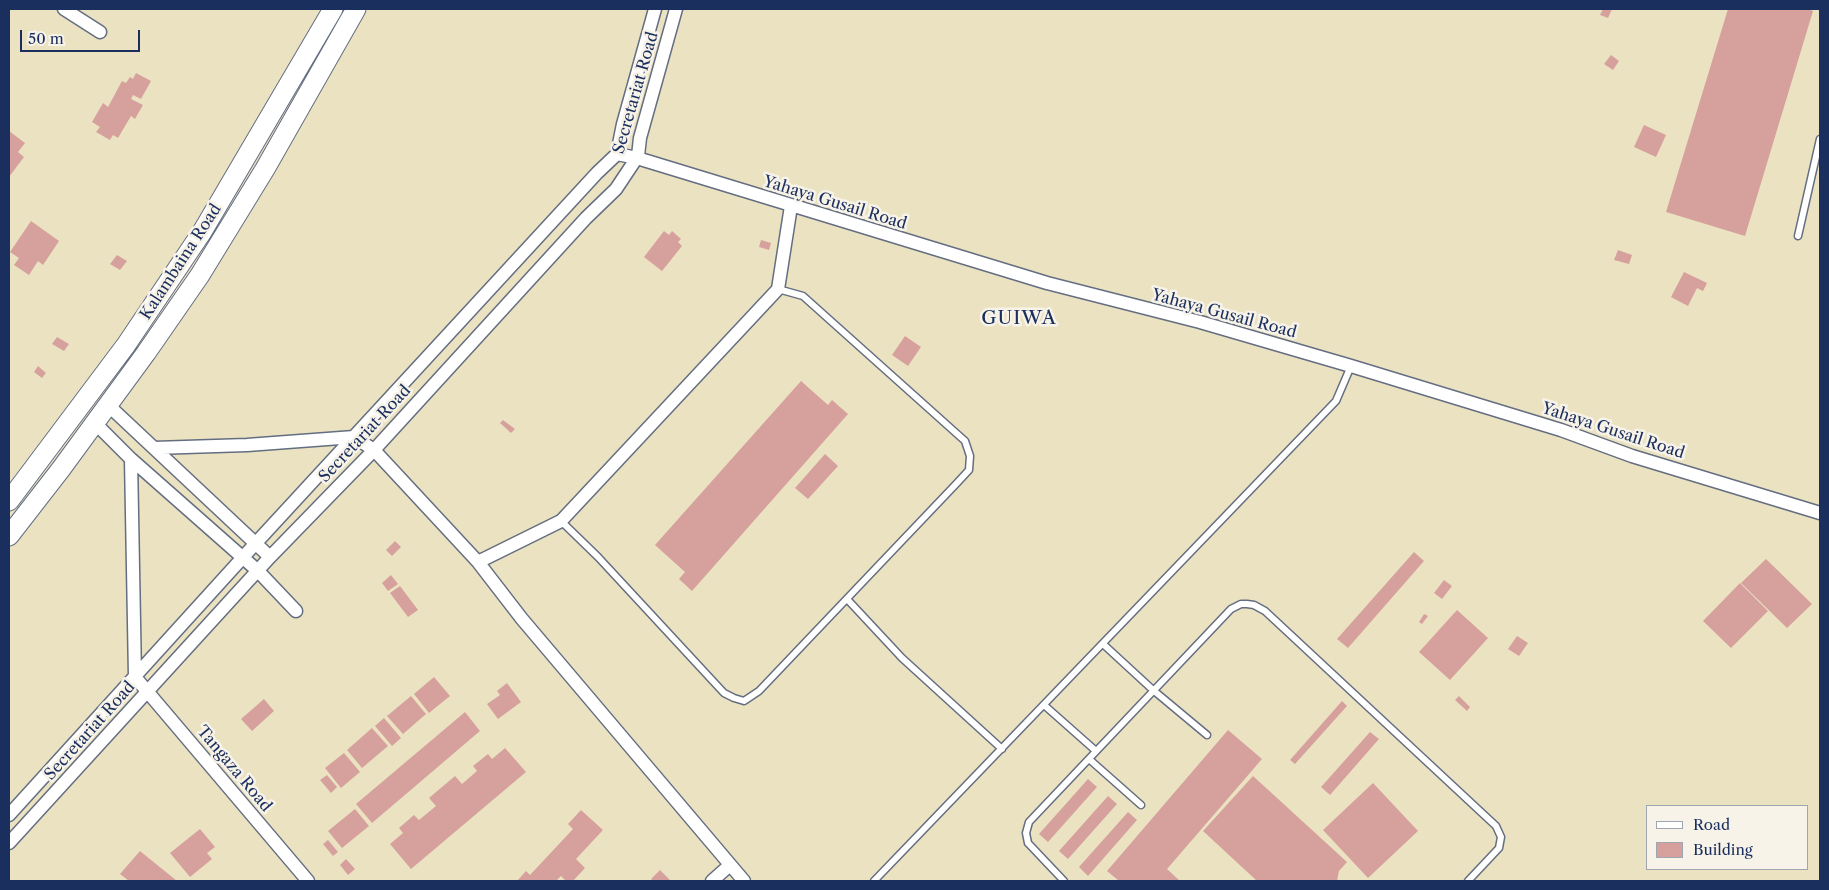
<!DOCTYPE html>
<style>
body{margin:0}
#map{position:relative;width:1829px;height:890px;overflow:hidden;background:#ebe2c2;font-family:"Libre Caslon Text",serif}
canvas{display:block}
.frame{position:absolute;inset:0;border:10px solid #1b2f5e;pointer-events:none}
.legend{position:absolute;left:1646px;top:805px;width:162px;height:65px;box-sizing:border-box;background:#f7f3e8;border:1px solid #9fa5b1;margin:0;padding:6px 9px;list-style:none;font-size:15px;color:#1b2f5e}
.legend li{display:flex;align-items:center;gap:10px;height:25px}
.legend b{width:25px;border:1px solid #9fa5b1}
.scale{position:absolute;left:20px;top:30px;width:120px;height:22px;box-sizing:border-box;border:2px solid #1b2f5e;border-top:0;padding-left:6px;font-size:15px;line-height:18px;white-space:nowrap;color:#1b2f5e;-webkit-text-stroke:4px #f7f3e8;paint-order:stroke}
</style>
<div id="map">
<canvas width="1829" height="890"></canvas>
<div class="frame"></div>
<ul class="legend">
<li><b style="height:6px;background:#fff"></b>Road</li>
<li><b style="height:14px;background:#d6a19d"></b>Building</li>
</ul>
<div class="scale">50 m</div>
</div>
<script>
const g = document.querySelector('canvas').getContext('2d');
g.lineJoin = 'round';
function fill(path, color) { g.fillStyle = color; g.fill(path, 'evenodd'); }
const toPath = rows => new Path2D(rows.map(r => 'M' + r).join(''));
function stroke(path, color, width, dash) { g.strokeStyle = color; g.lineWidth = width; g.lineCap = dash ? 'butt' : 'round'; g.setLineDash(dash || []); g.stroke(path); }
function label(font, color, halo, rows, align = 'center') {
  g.font = font + ' "Libre Caslon Text",serif'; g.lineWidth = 5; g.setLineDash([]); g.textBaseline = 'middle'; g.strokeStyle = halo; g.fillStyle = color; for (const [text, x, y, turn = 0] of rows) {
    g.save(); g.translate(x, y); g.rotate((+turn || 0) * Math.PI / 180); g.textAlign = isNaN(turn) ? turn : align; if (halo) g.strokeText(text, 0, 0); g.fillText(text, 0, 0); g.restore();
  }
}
fill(toPath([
 [1603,9,1612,9,1608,18,1600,15],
 [1728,9,1807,9,1813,11,1745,236,1666,212],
 [1611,55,1619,61,1613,70,1604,64],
 [136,73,151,81,141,99,133,95,131,99,143,105,135,119,131,116,118,138,113,135,110,140,96,132,100,127,92,122,103,103,108,107,122,81,126,83,130,77,133,79],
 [1644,125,1666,135,1656,157,1634,147],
 [9,131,25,143,18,152,24,157,9,177],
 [31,221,59,241,43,265,38,261,29,275,14,265,19,258,10,252],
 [664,231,669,235,672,231,681,239,678,242,682,246,662,271,644,257],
 [761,240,771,243,769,250,759,247],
 [1618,250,1632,255,1629,264,1614,260],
 [117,255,127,261,120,270,110,264],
 [1684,272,1707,283,1703,291,1697,288,1688,306,1671,297],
 [905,336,921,347,908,366,892,355],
 [57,337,69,344,64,351,52,344],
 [38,366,46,373,42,378,34,372],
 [801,381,828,405,832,400,848,414,692,591,679,579,685,572,655,545],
 [503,420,515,429,511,433,500,423],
 [825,454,838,466,808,499,795,488],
 [395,541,401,547,392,556,386,550],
 [1414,552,1424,561,1348,648,1337,639],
 [1766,559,1812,604,1787,628,1741,583],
 [391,575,398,584,388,591,382,583],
 [1444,580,1452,586,1442,599,1434,593],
 [1740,583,1768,611,1731,648,1703,621],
 [400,586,418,610,408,617,390,593],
 [1457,610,1488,638,1450,680,1419,652],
 [1424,614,1428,616,1422,624,1419,622],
 [1517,636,1528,643,1519,656,1508,649],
 [434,677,450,696,429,713,414,694],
 [507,683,521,702,498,719,487,704,500,695,497,691],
 [411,696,426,714,403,734,387,716],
 [1459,696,1470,707,1467,711,1455,700],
 [264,699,274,711,252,731,241,719],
 [1342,701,1347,706,1295,764,1290,760],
 [465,712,480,731,372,823,356,804],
 [384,718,401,738,392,746,375,726],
 [372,728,388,746,362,768,347,750],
 [1228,730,1262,759,1167,869,1179,880,1178,881,1160,881,1158,880,1157,881,1119,881,1107,871],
 [1370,732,1379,739,1330,795,1321,787],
 [505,748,526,772,411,869,390,844,403,833,399,828,414,815,419,820,436,806,429,798,455,776,462,784,477,771,473,766,488,754,492,759],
 [344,753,360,772,341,788,325,768],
 [327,775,337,787,331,793,320,780],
 [1253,776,1347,862,1339,871,1337,881,1257,881,1203,831],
 [1088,779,1097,787,1048,842,1039,834],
 [1373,783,1418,831,1368,878,1323,830],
 [1108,796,1117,804,1068,859,1059,851],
 [355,809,369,826,342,848,328,831],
 [581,810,603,830,576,859,585,868,573,881,566,881,561,876,556,881,517,881,526,871,530,875,573,829,568,824],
 [1128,812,1137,820,1088,876,1079,867],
 [200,829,215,847,207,853,212,859,190,877,170,853],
 [328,840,338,852,333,856,323,844],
 [140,851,177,881,129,881,120,874],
 [346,859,355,869,348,875,340,865],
 [660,870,671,881,653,881,651,879]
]), '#d6a19d');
const lane = toPath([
 [1798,236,1820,139],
 [561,521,598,557,724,693,734,698,744,701,759,691,957,483,969,470,970,456,965,441,803,296,778,289],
 [847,599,902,658,1002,749],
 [1103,644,1153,690,1207,735],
 [1044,705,1096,751],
 [1089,759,1141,805],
 [874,881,1336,401,1351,366],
 [1064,881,1028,843,1026,833,1029,822,1231,609,1241,604,1247,604,1254,605,1265,611,1496,826,1501,837,1499,848,1468,881]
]);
const street = toPath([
 [64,9,100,32],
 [617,154,637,158,1047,283,1200,322,1351,366,1561,430,1632,456,1820,513],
 [108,405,270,557],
 [95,423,131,459,258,571,296,611],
 [154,448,247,445,354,437,374,450,478,562,522,619,744,881],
 [131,459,135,677,308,881],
 [478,562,561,521,778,289,791,206],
 [9,815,255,544,597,173,617,154,623,124,655,9],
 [9,843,270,557,374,450,586,218,616,189,638,156,640,138,676,9],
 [712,881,730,865]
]);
const secondary = toPath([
 [9,501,126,345,202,232,333,9],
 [9,536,61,469,146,353,200,275,265,169,356,9]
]);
stroke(lane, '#646e81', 9);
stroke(street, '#646e81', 15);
stroke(secondary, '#646e81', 21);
stroke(lane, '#fff', 6);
stroke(street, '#fff', 12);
stroke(secondary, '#fff', 19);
label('16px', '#1b2f5e', '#f7f3e8', [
 ["Secretariat Road",636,93,-74],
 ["Yahaya Gusail Road",835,203,17],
 ["Kalambaina Road",181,262,-57],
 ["Yahaya Gusail Road",1224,314,15],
 ["Yahaya Gusail Road",1613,431,18],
 ["Secretariat Road",365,434,-47],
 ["Secretariat Road",90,731,-48],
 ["Tangaza Road",234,769,50]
]);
g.letterSpacing = '1px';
label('19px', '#1b2f5e', '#f7f3e8', [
 ["GUIWA",1019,319]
]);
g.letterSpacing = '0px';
</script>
